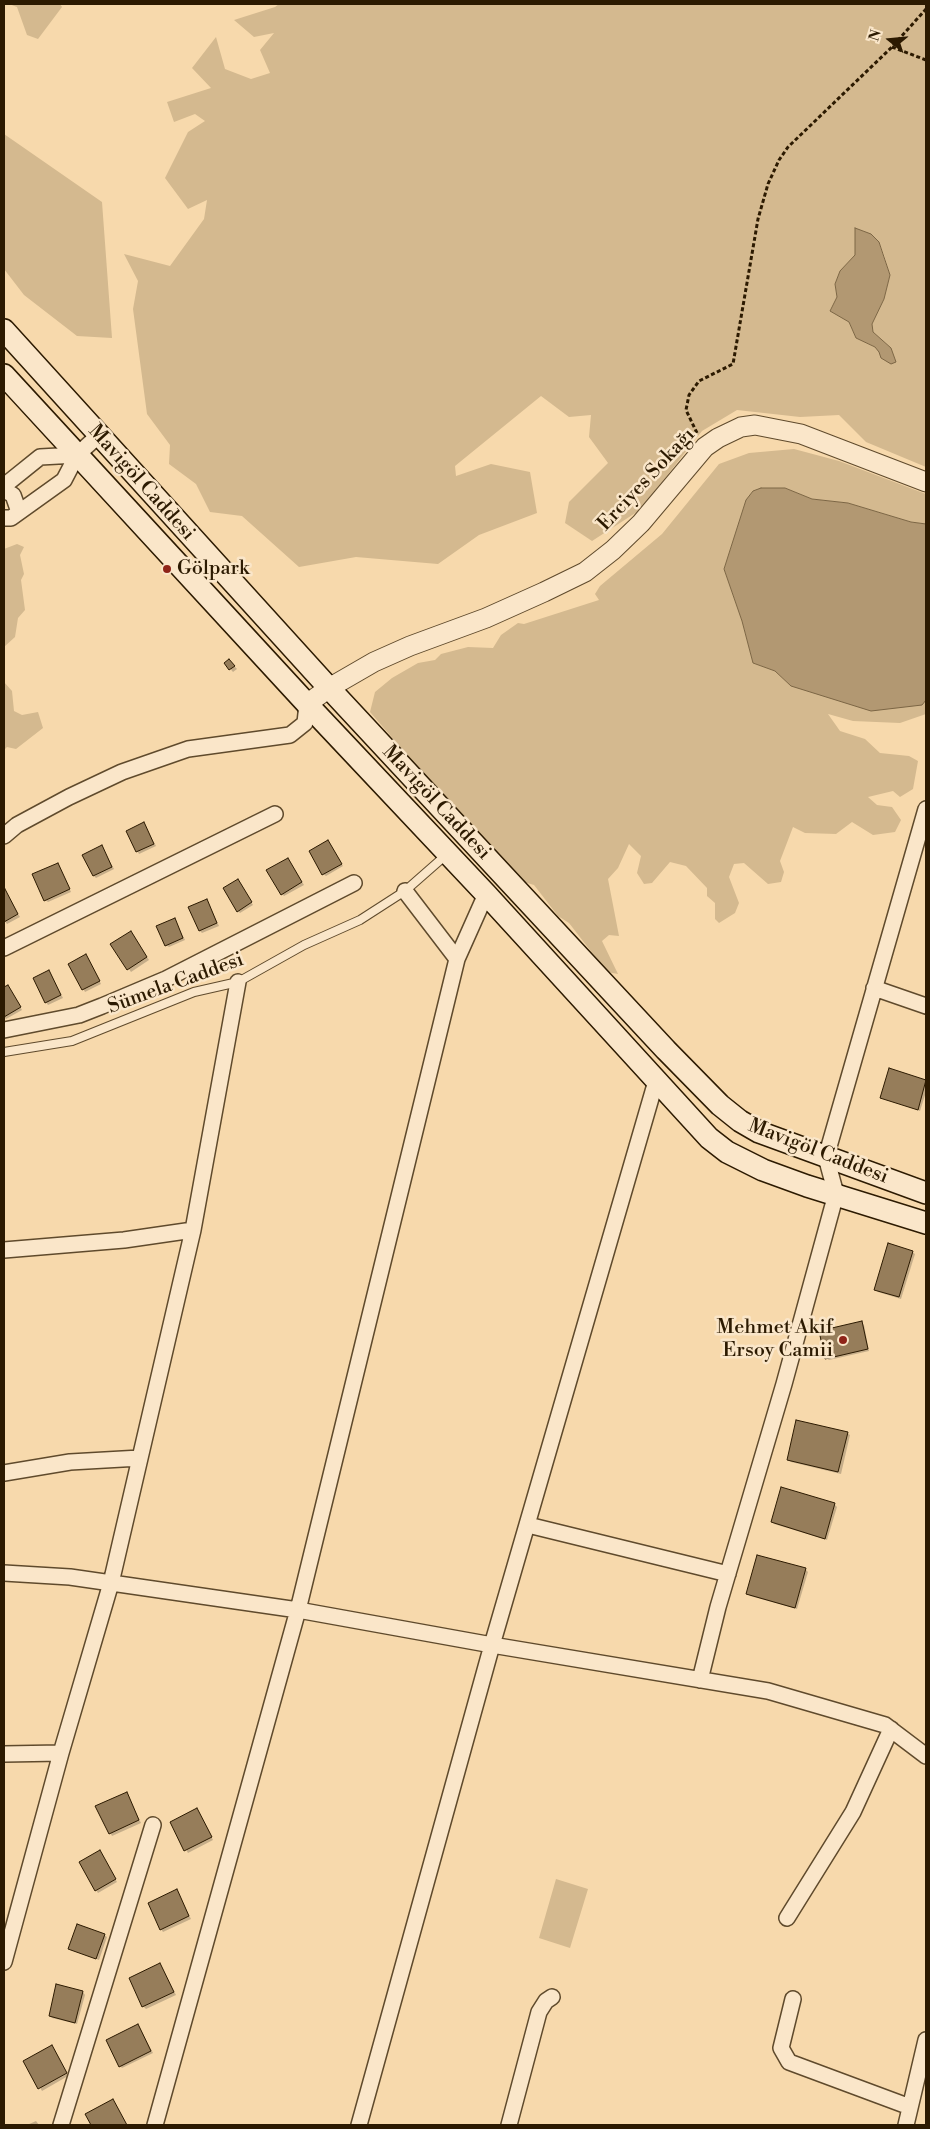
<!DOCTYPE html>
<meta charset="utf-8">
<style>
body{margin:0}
#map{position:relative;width:930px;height:2129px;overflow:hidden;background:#f7d9ac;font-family:"Libre Bodoni",serif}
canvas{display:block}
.frame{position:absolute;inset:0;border:5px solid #2c1a01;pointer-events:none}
.north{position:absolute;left:865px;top:15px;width:50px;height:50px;-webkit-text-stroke:4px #fae6c9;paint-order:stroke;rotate:287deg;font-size:14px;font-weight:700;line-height:20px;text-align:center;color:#2c1a01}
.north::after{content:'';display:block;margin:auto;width:18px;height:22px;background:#2c1a01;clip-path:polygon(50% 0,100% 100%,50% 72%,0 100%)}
</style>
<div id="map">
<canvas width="930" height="2129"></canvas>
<div class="frame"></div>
<div class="north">N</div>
</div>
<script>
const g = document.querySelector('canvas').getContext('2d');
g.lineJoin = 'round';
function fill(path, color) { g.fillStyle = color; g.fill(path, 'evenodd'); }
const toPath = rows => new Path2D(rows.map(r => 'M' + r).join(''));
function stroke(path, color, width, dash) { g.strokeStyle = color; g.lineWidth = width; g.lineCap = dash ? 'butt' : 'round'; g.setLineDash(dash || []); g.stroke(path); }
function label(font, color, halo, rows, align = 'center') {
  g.font = font + ' "Libre Bodoni",serif'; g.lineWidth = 5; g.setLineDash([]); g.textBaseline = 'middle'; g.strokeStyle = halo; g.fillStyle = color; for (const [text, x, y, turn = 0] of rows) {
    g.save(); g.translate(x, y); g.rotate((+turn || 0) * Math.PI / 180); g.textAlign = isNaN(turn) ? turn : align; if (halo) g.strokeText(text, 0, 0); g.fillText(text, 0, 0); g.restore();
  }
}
fill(toPath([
 [9,4,60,4,62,7,38,39,27,35,17,7],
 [279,4,926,4,926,467,866,442,839,415,800,417,737,410,702,431,640,510,592,541,565,523,569,502,608,463,589,437,591,415,569,417,541,396,455,466,456,476,491,464,530,472,537,513,479,535,438,564,356,557,299,567,242,516,210,512,196,484,169,464,170,445,147,414,133,309,138,281,124,254,170,266,204,219,207,200,188,209,165,178,188,132,205,121,195,114,174,122,167,102,211,88,192,68,216,37,225,69,251,79,270,73,260,50,274,33,254,37,234,20,275,7],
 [855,229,863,231,879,242,884,255,890,275,884,299,872,324,873,332,891,348,896,362,875,347,856,338,849,322,830,310,837,297,835,284,840,271,855,255],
 [4,134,102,202,112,338,77,336,24,295,4,269],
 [794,449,839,461,926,494,926,524,911,522,848,503,812,499,785,488,753,491,746,501,724,569,742,621,753,663,775,671,791,686,922,705,926,700,926,714,900,723,853,721,828,714,840,731,865,739,880,753,909,756,918,761,913,789,900,797,893,791,868,797,877,805,892,807,901,820,895,832,873,835,852,822,836,834,805,833,793,827,780,861,784,872,781,882,768,884,744,863,734,864,729,877,739,903,735,913,719,923,715,919,715,903,707,896,707,888,686,866,670,862,652,883,644,884,637,873,641,856,629,844,618,868,608,879,619,936,609,935,602,941,618,974,607,972,569,923,558,916,534,885,524,882,451,811,415,765,401,756,395,741,370,712,375,692,392,678,418,663,435,660,441,654,468,647,493,648,501,635,518,623,524,624,599,600,595,594,600,586,662,534,719,464,749,453],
 [17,544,24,547,20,555,24,574,21,580,25,610,18,618,15,637,4,647,4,549],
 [4,682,12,691,14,711,22,715,38,712,43,728,16,749,7,747,4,750],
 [556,1879,588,1889,570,1948,539,1938]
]), '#d4b98f');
const water = toPath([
 [855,228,871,234,879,242,890,275,884,299,872,324,873,332,891,348,896,362,891,364,881,358,879,352,875,347,856,338,849,322,830,311,837,297,835,284,840,271,855,255,855,228],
 [761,488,785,488,812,499,848,503,911,522,926,524,926,700,922,705,871,711,791,686,775,671,753,663,742,621,724,569,746,500,753,491,761,488]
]);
fill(water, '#b29872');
stroke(water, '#7c6645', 1);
fill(toPath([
 [229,660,237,669,233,672,225,663],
 [144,824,156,846,139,854,127,831],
 [328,842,343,866,326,876,323,874],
 [102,847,114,869,96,878,94,876],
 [288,859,304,885,284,896,282,894],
 [58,864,71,892,48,902,45,900],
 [238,881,253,905,240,913,238,911],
 [4,891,20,917,7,924,4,920],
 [207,900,219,926,202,933,200,931],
 [174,919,185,940,169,947,166,945],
 [133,935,149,960,131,972,112,944],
 [88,958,101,984,85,992,70,964],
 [49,971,63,998,48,1005,46,1002],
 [8,987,22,1010,6,1019,4,1017,4,989],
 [890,1070,926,1081,926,1092,920,1111,881,1097],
 [912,1252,915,1254,901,1299,878,1292,875,1289],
 [861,1322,864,1325,869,1351,829,1360,826,1358],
 [847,1433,850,1435,841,1474,791,1462,788,1460],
 [782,1489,835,1505,837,1507,827,1540,774,1524,772,1522],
 [805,1569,808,1572,797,1609,750,1596,748,1594],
 [126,1793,141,1823,112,1836,97,1807],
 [199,1812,213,1840,188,1853,171,1823],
 [100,1852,117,1882,98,1893,96,1890],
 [177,1891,191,1919,163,1932,161,1929],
 [104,1935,107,1937,99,1960,69,1949],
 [160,1964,176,1995,146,2009,143,2006],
 [83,1992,85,1995,77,2024,52,2018,50,2016],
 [138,2025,153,2053,122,2068,120,2066],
 [54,2049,68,2076,42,2091,25,2061],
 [36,2121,39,2125,27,2125]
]), '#0003');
const building = toPath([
 [229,659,235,666,229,670,224,663,229,659],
 [144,822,154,844,136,852,126,831,144,822],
 [328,840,342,864,322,875,309,851,328,840],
 [102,845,112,867,93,876,82,855,102,845],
 [288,858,302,882,281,895,266,870,288,858],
 [58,863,70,889,44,901,32,874,58,863],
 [238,879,252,902,237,912,223,888,238,879],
 [5,889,18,914,4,922,4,890,5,889],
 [207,899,217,923,199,931,188,907,207,899],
 [175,918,183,938,165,946,156,926,175,918],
 [131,931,147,957,127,970,110,944,131,931],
 [86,954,100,981,82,990,68,964,86,954],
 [49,970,61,995,45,1003,33,978,49,970],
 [8,985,21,1007,4,1017,4,987,8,985],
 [889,1068,926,1080,918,1110,880,1098,889,1068],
 [888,1243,913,1251,899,1297,874,1290,888,1243],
 [862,1321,868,1349,825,1359,819,1331,862,1321],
 [796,1420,848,1432,838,1472,787,1460,796,1420],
 [781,1487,835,1503,825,1539,771,1522,781,1487],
 [757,1555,806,1568,795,1608,746,1594,757,1555],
 [127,1792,139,1820,109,1834,95,1806,127,1792],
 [197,1808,212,1837,184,1851,170,1822,197,1808],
 [100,1850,116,1879,95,1891,79,1862,100,1850],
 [177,1889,189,1916,160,1930,148,1903,177,1889],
 [77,1924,105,1934,96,1959,68,1949,77,1924],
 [160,1963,174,1992,142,2007,129,1978,160,1963],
 [56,1984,83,1991,75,2023,49,2016,56,1984],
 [138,2024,151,2051,119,2067,106,2040,138,2024],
 [52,2045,67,2073,38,2089,23,2061,52,2045],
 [113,2099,127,2125,91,2125,85,2114,113,2099]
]);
fill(building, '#967d5a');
stroke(building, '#2c1a01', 1);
const service = toPath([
 [4,1052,72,1041,194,992,238,982,304,945,360,920,405,891,446,855]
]);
const minor = toPath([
 [4,486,40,457,77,455],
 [4,490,13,495,19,512],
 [4,518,11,518,64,480,77,455,99,435],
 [4,836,17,825,69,797,122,772,188,749,290,735,305,723,307,704],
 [405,891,457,959],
 [4,948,275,814],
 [874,988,926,1006],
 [4,1030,79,1015,102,1006,166,979,354,883],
 [4,1250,124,1240,193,1230],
 [4,1473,70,1462,140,1458],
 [528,1525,728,1574],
 [4,1573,70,1577,298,1610,492,1645,768,1691,885,1725,926,1756],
 [700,1680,718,1607,784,1384,836,1194,826,1157,926,809],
 [4,1754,61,1753],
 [787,1918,853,1812,891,1729],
 [4,1962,61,1753,111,1583,193,1230,238,982],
 [793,1999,781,2048,789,2062,910,2107],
 [61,2125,153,1825],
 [155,2125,298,1610,457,959,486,894],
 [359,2125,492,1645,656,1081],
 [509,2125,539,2012,546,2001,552,1997],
 [906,2125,926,2040]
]);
const tertiary = toPath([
 [307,704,329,688,374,662,410,646,486,618,544,592,585,572,613,550,641,523,705,447,718,438,741,427,755,425,801,434,926,482]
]);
const secondary = toPath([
 [4,330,329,688,666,1050,720,1105,740,1121,759,1132,926,1193],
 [4,375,307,704,486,894,709,1138,727,1152,763,1170,807,1186,926,1223]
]);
stroke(service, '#5f4a2c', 10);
stroke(minor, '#5f4a2c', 18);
stroke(tertiary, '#5f4a2c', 21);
stroke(secondary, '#2c1a01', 24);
stroke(toPath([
 [892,47,926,60],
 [697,433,686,410,689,395,699,381,733,364,758,219,768,184,779,160,788,147,892,47,926,9]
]), '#2c1a01', 3, [4, 2.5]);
stroke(service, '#fae6c9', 8);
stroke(minor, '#fae6c9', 15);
stroke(tertiary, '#fae6c9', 19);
stroke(secondary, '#fae6c9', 21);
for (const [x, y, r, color] of [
 [167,569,5,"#8f2418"],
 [843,1340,5,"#8f2418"]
]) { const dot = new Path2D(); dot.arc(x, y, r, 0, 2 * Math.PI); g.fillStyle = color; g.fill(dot); stroke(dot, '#fae6c9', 2); }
label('20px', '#2c1a01', '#fae6c9', [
 ["Erciyes Sokağı",647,480,-47],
 ["Mavigöl Caddesi",141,483,48],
 ["Mavigöl Caddesi",436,803,47],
 ["Sümela Caddesi",176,984,-20],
 ["Mavigöl Caddesi",818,1152,21]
]);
label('20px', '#2c1a01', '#fae6c9', [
 ["Gölpark",177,569],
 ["Mehmet Akif",833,1328,"right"],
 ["Ersoy Camii",833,1351,"right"]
], 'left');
</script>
